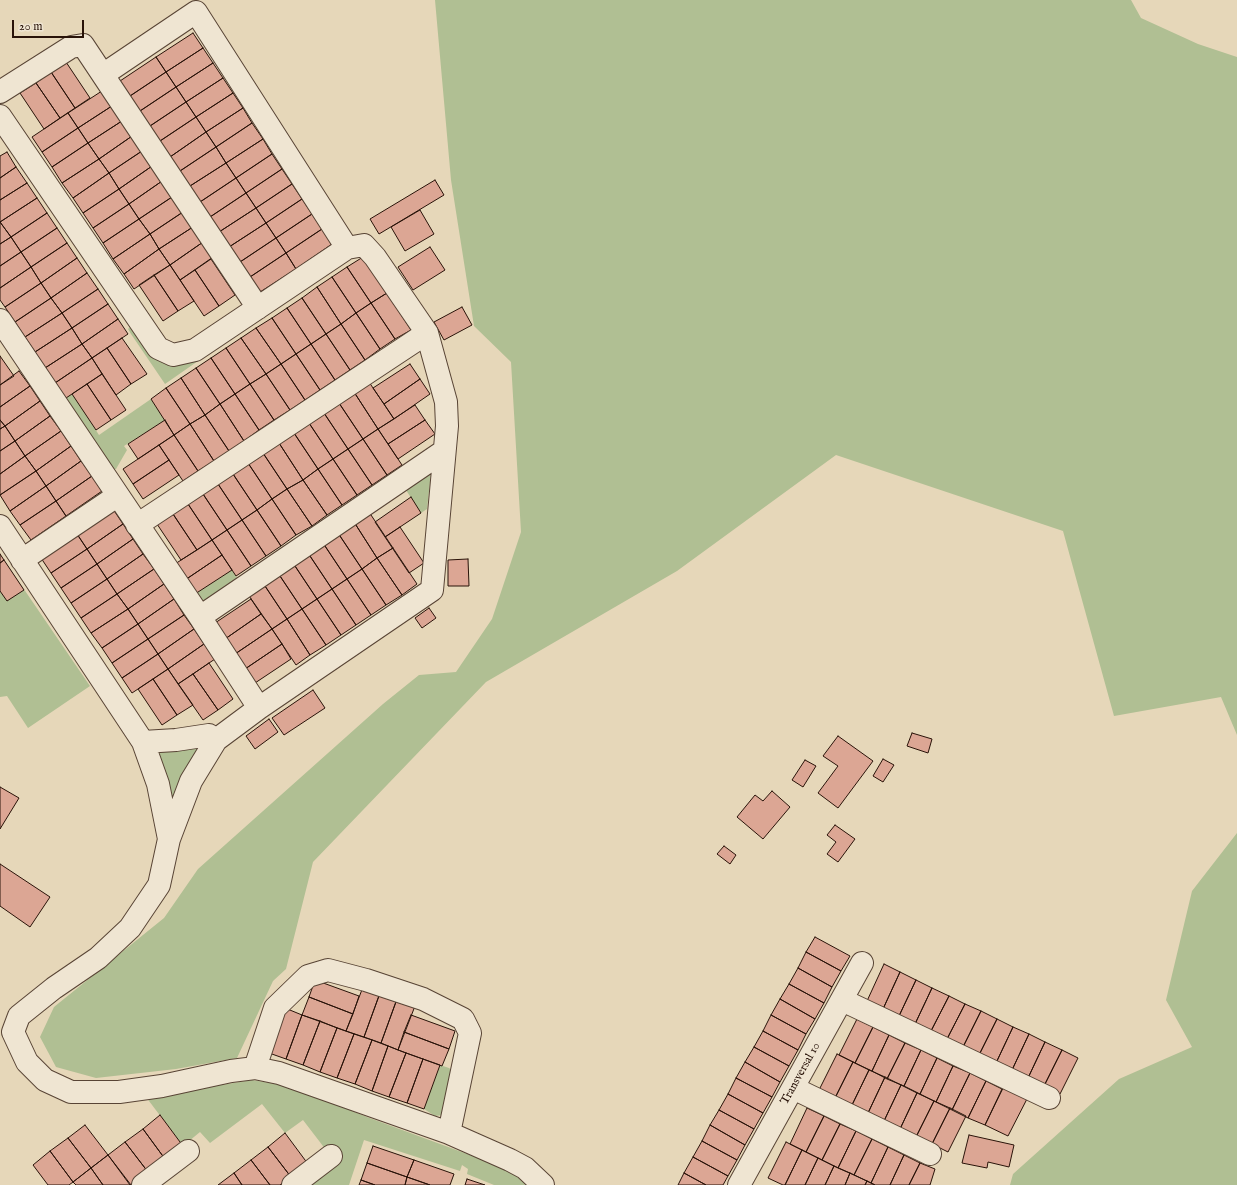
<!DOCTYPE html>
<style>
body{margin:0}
#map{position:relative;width:1237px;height:1185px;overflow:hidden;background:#e6d7b9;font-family:"IM FELL English",serif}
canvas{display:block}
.scale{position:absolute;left:12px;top:20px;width:72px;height:18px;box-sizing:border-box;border:2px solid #291309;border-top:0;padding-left:5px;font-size:12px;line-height:14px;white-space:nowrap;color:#291309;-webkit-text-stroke:3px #efe5d2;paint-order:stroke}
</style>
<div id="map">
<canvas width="1237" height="1185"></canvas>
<div class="scale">20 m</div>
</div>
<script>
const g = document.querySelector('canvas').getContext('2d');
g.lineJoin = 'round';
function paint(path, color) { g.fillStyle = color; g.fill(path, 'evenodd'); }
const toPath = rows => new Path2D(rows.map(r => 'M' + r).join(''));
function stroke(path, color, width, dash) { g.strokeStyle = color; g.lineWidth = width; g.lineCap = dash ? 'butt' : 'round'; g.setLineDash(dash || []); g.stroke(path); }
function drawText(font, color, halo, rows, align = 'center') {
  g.font = font + ' "IM FELL English",serif'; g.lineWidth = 3; g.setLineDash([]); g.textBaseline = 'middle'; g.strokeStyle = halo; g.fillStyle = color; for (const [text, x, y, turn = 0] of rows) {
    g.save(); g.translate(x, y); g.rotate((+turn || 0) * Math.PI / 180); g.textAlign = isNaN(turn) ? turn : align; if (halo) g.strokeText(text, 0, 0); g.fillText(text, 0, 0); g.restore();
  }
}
const green = toPath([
 [435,0,1131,0,1141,18,1198,44,1237,57,1237,735,1221,697,1114,716,1063,531,836,455,677,571,486,682,313,862,286,969,273,981,237,1058,176,1069,96,1078,56,1067,40,1037,54,1007,164,918,198,869,383,704,419,675,456,672,492,619,521,532,511,362,474,326,451,180],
 [131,326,195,355,198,361,165,384,131,334,128,329],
 [72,394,99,435,151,399,165,420,124,446,127,450,116,469,113,469,66,398],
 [430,469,431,473,427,509,421,513,402,484],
 [102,491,105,495,34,542,32,539],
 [4,560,90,686,28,728,7,696,0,697,0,563],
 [232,570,239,581,201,604,195,594],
 [202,745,202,750,171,799,157,749],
 [1237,833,1237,1185,1010,1185,1013,1174,1119,1079,1192,1047,1166,1000,1192,891],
 [440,1065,449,1068,454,1072,444,1115,435,1116,424,1109],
 [252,1080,294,1087,367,1117,516,1172,531,1185,494,1185,467,1174,468,1169,462,1165,460,1171,364,1140,349,1185,305,1185,326,1150,303,1120,285,1133,262,1104,210,1143,200,1132,183,1146,146,1097]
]);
const building = toPath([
 [193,33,203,48,166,72,156,57,193,33],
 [203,48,213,63,176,87,166,72,203,48],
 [156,57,166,72,130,96,120,81,156,57],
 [66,62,90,98,75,108,51,72,66,62],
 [213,63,223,78,186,102,176,87,213,63],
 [51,72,75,108,60,118,36,83,51,72],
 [166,72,176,87,140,111,130,96,166,72],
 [223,78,233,93,196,117,186,102,223,78],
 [36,83,60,118,44,129,20,93,36,83],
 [176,87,186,102,150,126,140,111,176,87],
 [105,89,115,104,78,128,68,113,105,89],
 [233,93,243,108,206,132,196,117,233,93],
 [186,102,196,117,160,141,150,126,186,102],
 [115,104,125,119,88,143,78,128,115,104],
 [243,108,252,123,216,147,206,132,243,108],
 [68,113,78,128,42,152,32,137,68,113],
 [196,117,206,132,170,157,160,141,196,117],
 [125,119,135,134,99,159,88,143,125,119],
 [252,123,263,139,226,163,216,147,252,123],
 [78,128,88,143,52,167,42,152,78,128],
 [206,132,216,147,180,171,170,157,206,132],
 [135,134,145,149,109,173,99,159,135,134],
 [263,139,272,154,236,178,226,163,263,139],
 [88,143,99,159,62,183,52,167,88,143],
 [216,147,226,163,190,186,180,171,216,147],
 [145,149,155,164,119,189,109,173,145,149],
 [7,152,16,167,0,178,0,156,7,152],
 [272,154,282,169,246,193,236,178,272,154],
 [99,159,109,173,73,198,62,183,99,159],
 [226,163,236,178,200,202,190,186,226,163],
 [155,164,165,179,129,204,119,189,155,164],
 [16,167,27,183,0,200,0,178,16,167],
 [282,169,292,184,256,208,246,193,282,169],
 [109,173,119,189,83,213,73,198,109,173],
 [236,178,246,193,210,217,200,202,236,178],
 [165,179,175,195,139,219,129,204,165,179],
 [435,180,444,195,379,234,370,219,435,180],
 [27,183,37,198,0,222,0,200,27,183],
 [292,184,302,199,266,223,256,208,292,184],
 [119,189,129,204,93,228,83,213,119,189],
 [246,193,256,208,219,232,210,217,246,193],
 [175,195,186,210,150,234,139,219,175,195],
 [37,198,47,213,11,237,0,222,37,198],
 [302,199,312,214,276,238,266,223,302,199],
 [129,204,139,219,103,243,93,228,129,204],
 [256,208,266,223,229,247,219,232,256,208],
 [186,210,196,225,159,249,150,234,186,210],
 [420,210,434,234,405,251,391,227,420,210],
 [47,213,57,228,21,252,11,237,47,213],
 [312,214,322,229,286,253,276,238,312,214],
 [139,219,150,234,113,259,103,243,139,219],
 [0,222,11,237,0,244,0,222],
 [266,223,276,238,240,262,229,247,266,223],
 [196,225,206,240,170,265,159,249,196,225],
 [57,228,67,243,31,267,21,252,57,228],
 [322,229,332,244,296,269,286,253,322,229],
 [150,234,159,249,124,274,113,259,150,234],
 [11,237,21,252,0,266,0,244,11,237],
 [276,238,286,253,250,277,240,262,276,238],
 [206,240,216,255,180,280,170,265,206,240],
 [67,243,77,258,41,283,31,267,67,243],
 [430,247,445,270,413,290,398,267,430,247],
 [159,249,170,265,134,289,124,274,159,249],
 [21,252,31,267,0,288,0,266,21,252],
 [286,253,296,269,260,292,250,277,286,253],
 [363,257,387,293,371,303,347,267,363,257],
 [77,258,87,273,51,298,41,283,77,258],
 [211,259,235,295,219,306,195,270,211,259],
 [170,265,194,301,178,311,154,275,170,265],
 [31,267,41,283,5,307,0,300,0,288,31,267],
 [347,267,371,303,356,313,332,277,347,267],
 [195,270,219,306,204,316,180,280,195,270],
 [87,273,98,289,62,313,51,298,87,273],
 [154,275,178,311,163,321,139,285,154,275],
 [332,277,356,313,341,324,317,287,332,277],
 [41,283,51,298,15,322,5,307,41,283],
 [317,287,341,324,326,334,302,298,317,287],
 [98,289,108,304,72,328,62,313,98,289],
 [387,293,411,330,395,339,371,303,387,293],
 [51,298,62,313,25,337,15,322,51,298],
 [302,298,326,334,311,344,287,308,302,298],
 [371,303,395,339,380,349,356,313,371,303],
 [108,304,118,319,82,344,72,328,108,304],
 [462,307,472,325,444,340,434,322,462,307],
 [287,308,311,344,296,354,272,318,287,308],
 [62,313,72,328,35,352,25,337,62,313],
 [356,313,380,349,365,360,341,324,356,313],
 [272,318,296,354,281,364,256,328,272,318],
 [118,319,128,334,92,358,82,344,118,319],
 [341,324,365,360,350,370,326,334,341,324],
 [72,328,82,344,45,368,35,352,72,328],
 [256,328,281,364,266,374,241,338,256,328],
 [326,334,350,370,335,380,311,344,326,334],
 [122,338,147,374,131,384,107,348,122,338],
 [241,338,266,374,250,384,226,348,241,338],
 [82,344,92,358,55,383,45,368,82,344],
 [311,344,335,380,320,390,296,354,311,344],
 [107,348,131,384,116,395,92,358,107,348],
 [226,348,250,384,235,394,211,358,226,348],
 [296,354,320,390,305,400,281,364,296,354],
 [0,356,14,376,0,385,0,356],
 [92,358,102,374,66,398,55,383,92,358],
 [211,358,235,394,220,404,196,368,211,358],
 [281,364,305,400,290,410,266,374,281,364],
 [410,364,420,379,384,404,373,388,410,364],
 [196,368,220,404,205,415,181,378,196,368],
 [19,371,30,386,0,407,0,385,19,371],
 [102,374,126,410,111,420,87,384,102,374],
 [266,374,290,410,274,420,250,384,266,374],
 [181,378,205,415,190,424,166,388,181,378],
 [420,379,430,394,394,419,384,404,420,379],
 [369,382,394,419,378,429,354,392,369,382],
 [87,384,111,420,96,430,72,394,87,384],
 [250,384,274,420,259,430,235,394,250,384],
 [30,386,40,401,5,426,0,420,0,407,30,386],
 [166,388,190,424,174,435,151,399,166,388],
 [354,392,378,429,363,439,339,403,354,392],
 [235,394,259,430,244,441,220,404,235,394],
 [40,401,50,416,15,441,5,426,40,401],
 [339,403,363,439,348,449,324,413,339,403],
 [220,404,244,441,229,451,205,415,220,404],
 [415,405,425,420,388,444,378,429,415,405],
 [324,413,348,449,333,459,309,423,324,413],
 [205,415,229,451,214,461,190,424,205,415],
 [50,416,61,431,25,456,15,441,50,416],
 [0,420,5,426,0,429,0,420],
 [165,420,174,435,138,459,128,444,165,420],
 [425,420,435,434,398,459,388,444,425,420],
 [309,423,333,459,318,469,294,433,309,423],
 [190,424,214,461,198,471,174,435,190,424],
 [5,426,15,441,0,451,0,429,5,426],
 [378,429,402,465,387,475,363,439,378,429],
 [61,431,71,446,36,471,25,456,61,431],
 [294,433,318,469,303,480,279,443,294,433],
 [174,435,198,471,183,481,159,445,174,435],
 [363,439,387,475,372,485,348,449,363,439],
 [15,441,25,456,0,474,0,451,15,441],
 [279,443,303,480,287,489,263,453,279,443],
 [159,445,169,460,133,484,123,469,159,445],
 [71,446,81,461,46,486,36,471,71,446],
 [348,449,372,485,357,495,333,459,348,449],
 [263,453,287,489,272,499,248,463,263,453],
 [25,456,36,471,0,495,0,474,25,456],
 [333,459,357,495,342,505,318,469,333,459],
 [169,460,179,475,143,499,133,484,169,460],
 [81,461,92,476,56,501,46,486,81,461],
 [248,463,272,499,257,510,233,474,248,463],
 [318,469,342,505,327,515,303,480,318,469],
 [36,471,46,486,10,511,0,495,36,471],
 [233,474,257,510,242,520,218,484,233,474],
 [92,476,102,491,66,516,56,501,92,476],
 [303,480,327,515,312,526,287,489,303,480],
 [218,484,242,520,227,530,203,494,218,484],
 [46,486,56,501,20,525,10,511,46,486],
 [287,489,312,526,296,535,272,499,287,489],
 [203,494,227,530,212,540,188,504,203,494],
 [411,497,421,513,385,537,375,522,411,497],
 [272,499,296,535,281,546,257,510,272,499],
 [56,501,66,516,31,540,20,525,56,501],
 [188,504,212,540,197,550,173,514,188,504],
 [113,509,123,524,87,549,77,534,113,509],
 [257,510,281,546,266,556,242,520,257,510],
 [369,512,393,548,377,558,354,522,369,512],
 [173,514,197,550,181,560,157,524,173,514],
 [242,520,266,556,251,566,227,530,242,520],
 [354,522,377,558,362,569,338,533,354,522],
 [123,524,133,539,97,564,87,549,123,524],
 [400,527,424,563,409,573,385,537,400,527],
 [227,530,251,566,236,576,212,540,227,530],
 [338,533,362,569,347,579,323,543,338,533],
 [77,534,87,549,51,573,41,558,77,534],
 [133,539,143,554,107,579,97,564,133,539],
 [212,540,222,555,185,580,175,564,212,540],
 [323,543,347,579,332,589,308,553,323,543],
 [393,548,417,584,402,595,377,558,393,548],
 [87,549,97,564,61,588,51,573,87,549],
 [308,553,332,589,317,599,293,563,308,553],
 [0,554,4,560,0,563,0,554],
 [143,554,154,569,117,594,107,579,143,554],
 [222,555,232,570,195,594,185,580,222,555],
 [377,558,402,595,386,605,362,569,377,558],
 [468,559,469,586,448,586,448,560,468,559],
 [4,560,24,590,7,601,0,591,0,563,4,560],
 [293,563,317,599,302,609,278,573,293,563],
 [97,564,107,579,71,603,61,588,97,564],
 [154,569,164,584,128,609,117,594,154,569],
 [362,569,386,605,371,615,347,579,362,569],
 [278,573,302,609,287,619,263,583,278,573],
 [107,579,117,594,81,618,71,603,107,579],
 [347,579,371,615,356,625,332,589,347,579],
 [263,583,287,619,272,629,247,593,263,583],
 [164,584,174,599,138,624,128,609,164,584],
 [332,589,356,625,341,635,317,599,332,589],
 [117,594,128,609,91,633,81,618,117,594],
 [174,599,184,615,148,639,138,624,174,599],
 [251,599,261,614,225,639,215,623,251,599],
 [317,599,341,635,326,645,302,609,317,599],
 [429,608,436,618,422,628,415,618,429,608],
 [128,609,138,624,102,648,91,633,128,609],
 [302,609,326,645,310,655,287,619,302,609],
 [261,614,272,629,235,654,225,639,261,614],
 [184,615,194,629,158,654,148,639,184,615],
 [287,619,310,655,296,665,272,629,287,619],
 [138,624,148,639,112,663,102,648,138,624],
 [194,629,204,644,168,669,158,654,194,629],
 [272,629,282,644,245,669,235,654,272,629],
 [148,639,158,654,122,678,112,663,148,639],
 [204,644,215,659,178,684,168,669,204,644],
 [282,644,291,659,255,683,245,669,282,644],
 [158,654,168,669,132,693,122,678,158,654],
 [209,663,233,699,218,710,193,674,209,663],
 [168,669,193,705,177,715,153,679,168,669],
 [193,674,218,710,203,720,178,684,193,674],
 [153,679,177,715,162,725,138,689,153,679],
 [313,690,325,708,284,735,272,718,313,690],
 [269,719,278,732,255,749,246,736,269,719],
 [912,733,932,739,928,753,907,746,912,733],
 [838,736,873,761,838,808,818,793,838,766,823,756,838,736],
 [883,759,894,765,883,782,873,776,883,759],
 [805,760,816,766,803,787,792,780,805,760],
 [0,787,19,798,0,829,0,787],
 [772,791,790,807,763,839,737,817,755,795,763,801,772,791],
 [835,825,855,839,838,862,827,854,836,842,827,835,835,825],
 [724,846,736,855,730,864,717,854,724,846],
 [0,864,50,897,30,927,0,906,0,864],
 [815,937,850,956,841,971,806,952,815,937],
 [806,952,841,971,832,987,798,968,806,952],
 [884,964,900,972,883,1009,867,1001,884,964],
 [798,968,832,987,824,1003,789,984,798,968],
 [900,972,916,980,899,1016,883,1009,900,972],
 [315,980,359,996,353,1014,309,997,315,980],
 [916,980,932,988,915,1024,899,1016,916,980],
 [789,984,824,1003,815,1019,780,999,789,984],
 [363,987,380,993,364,1037,346,1031,363,987],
 [932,988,949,996,931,1031,915,1024,932,988],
 [380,993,397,999,381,1043,364,1037,380,993],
 [949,996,965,1004,947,1039,931,1031,949,996],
 [309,997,353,1014,346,1031,302,1015,309,997],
 [397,999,415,1006,398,1050,381,1043,397,999],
 [780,999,815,1019,806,1034,771,1015,780,999],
 [965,1004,981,1011,963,1047,947,1039,965,1004],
 [285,1008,302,1015,286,1059,269,1053,285,1008],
 [981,1011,997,1019,979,1055,963,1047,981,1011],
 [302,1015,320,1021,303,1065,286,1059,302,1015],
 [411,1015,455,1031,449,1049,404,1032,411,1015],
 [771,1015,806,1034,798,1050,763,1031,771,1015],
 [857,1019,873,1027,855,1063,839,1055,857,1019],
 [997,1019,1013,1027,996,1063,979,1055,997,1019],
 [320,1021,337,1028,320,1072,303,1065,320,1021],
 [873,1027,889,1035,872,1071,855,1063,873,1027],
 [1013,1027,1029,1034,1012,1070,996,1063,1013,1027],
 [337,1028,354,1034,337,1078,320,1072,337,1028],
 [763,1031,798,1050,789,1066,754,1047,763,1031],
 [404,1032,449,1049,442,1066,398,1050,404,1032],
 [354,1034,372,1040,355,1084,337,1078,354,1034],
 [1029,1034,1045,1042,1028,1078,1012,1070,1029,1034],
 [889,1035,905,1043,887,1079,872,1071,889,1035],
 [372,1040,388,1046,372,1091,355,1084,372,1040],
 [1045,1042,1062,1050,1044,1086,1028,1078,1045,1042],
 [905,1043,921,1050,904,1086,887,1079,905,1043],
 [388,1046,406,1053,389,1097,372,1091,388,1046],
 [754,1047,789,1066,780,1082,745,1062,754,1047],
 [921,1050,937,1058,920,1094,904,1086,921,1050],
 [1062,1050,1078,1058,1060,1094,1044,1086,1062,1050],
 [406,1053,423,1059,407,1103,389,1097,406,1053],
 [837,1054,853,1062,835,1098,819,1090,837,1054],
 [937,1058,953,1066,936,1102,920,1094,937,1058],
 [423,1059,440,1065,424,1109,407,1103,423,1059],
 [745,1062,780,1082,772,1097,736,1078,745,1062],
 [853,1062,869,1070,852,1105,835,1098,853,1062],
 [953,1066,970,1073,952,1110,936,1102,953,1066],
 [869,1070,885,1077,868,1113,852,1105,869,1070],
 [970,1073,986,1081,968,1118,952,1110,970,1073],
 [885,1077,901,1085,884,1121,868,1113,885,1077],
 [736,1078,772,1097,763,1113,728,1094,736,1078],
 [986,1081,1002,1089,985,1125,968,1118,986,1081],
 [1005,1084,1029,1095,1008,1136,985,1125,1005,1084],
 [901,1085,917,1093,900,1129,884,1121,901,1085],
 [917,1093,934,1101,916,1137,900,1129,917,1093],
 [728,1094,763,1113,754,1129,719,1110,728,1094],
 [934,1101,950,1108,932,1144,916,1137,934,1101],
 [807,1108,824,1116,806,1152,790,1144,807,1108],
 [950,1108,966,1116,948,1152,932,1144,950,1108],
 [719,1110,754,1129,745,1145,710,1125,719,1110],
 [160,1115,183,1146,165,1159,143,1129,160,1115],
 [824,1116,840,1124,822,1160,806,1152,824,1116],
 [840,1124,856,1131,838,1168,822,1160,840,1124],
 [85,1125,108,1155,91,1168,68,1138,85,1125],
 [710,1125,745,1145,737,1160,702,1141,710,1125],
 [143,1129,165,1159,148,1172,125,1142,143,1129],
 [856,1131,872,1139,854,1175,838,1168,856,1131],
 [285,1133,308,1164,291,1177,268,1147,285,1133],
 [969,1135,1014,1145,1009,1167,988,1162,987,1168,962,1163,969,1135],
 [68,1138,91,1168,73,1182,50,1151,68,1138],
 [872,1139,888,1147,871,1183,854,1175,872,1139],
 [702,1141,737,1160,728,1176,693,1157,702,1141],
 [125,1142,148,1172,131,1185,108,1155,125,1142],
 [786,1142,802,1150,785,1185,783,1185,768,1178,786,1142],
 [373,1146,414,1160,407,1177,367,1163,373,1146],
 [268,1147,291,1177,280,1185,270,1185,251,1160,268,1147],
 [888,1147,904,1155,890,1185,875,1185,871,1183,888,1147],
 [802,1150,818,1158,805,1185,785,1185,802,1150],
 [50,1151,73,1182,69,1185,48,1185,33,1165,50,1151],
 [108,1155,130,1185,103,1185,91,1168,108,1155],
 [904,1155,920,1163,909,1185,890,1185,904,1155],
 [693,1157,728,1176,723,1185,706,1185,684,1173,693,1157],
 [818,1158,834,1166,825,1185,805,1185,818,1158],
 [251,1160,270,1185,242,1185,234,1173,251,1160],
 [414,1160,454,1174,450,1185,430,1185,407,1177,414,1160],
 [367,1163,407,1177,405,1185,375,1185,361,1180,367,1163],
 [920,1163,935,1169,930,1185,909,1185,920,1163],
 [834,1166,850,1173,845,1185,825,1185,834,1166],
 [91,1168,103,1185,76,1185,73,1182,91,1168],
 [234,1173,242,1185,218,1185,234,1173],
 [684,1173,706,1185,678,1185,684,1173],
 [850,1173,867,1181,865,1185,845,1185,850,1173],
 [407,1177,430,1185,405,1185,407,1177],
 [467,1179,485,1185,465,1185,467,1179],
 [361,1180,375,1185,359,1185,361,1180],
 [867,1181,875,1185,865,1185,867,1181]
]);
const minor = toPath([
 [104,74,196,12,347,248],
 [0,92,71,47,83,45,258,308],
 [0,116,158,348,173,355,195,350,347,248,364,245,375,257,427,333,446,402,447,426,432,590,259,708,216,740,191,781,169,839,159,885,130,928,98,958,54,988,19,1016,13,1032,27,1062,45,1080,71,1092,119,1092,162,1086,231,1071,255,1068,279,1073,449,1133,510,1160,525,1168,543,1185],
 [0,320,200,617,259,708],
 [137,525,427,333],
 [0,526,143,742,158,784,169,839],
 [22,560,117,496],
 [200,617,444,451],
 [143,742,176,740,209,735,216,740],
 [842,1000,1049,1098],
 [255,1068,275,1008,308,976,328,970,366,980,423,999,463,1019,470,1033,449,1133],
 [793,1088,930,1154],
 [143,1185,188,1151],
 [293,1185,331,1156],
 [739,1185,862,963]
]);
const streetNames = [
 ["Transversal 10",801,1074,-61]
];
paint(green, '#b0bf93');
paint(building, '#dca694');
stroke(building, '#291309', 1);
stroke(minor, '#584435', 24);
stroke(minor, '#efe5d2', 22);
drawText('12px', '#291309', '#efe5d2', streetNames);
</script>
